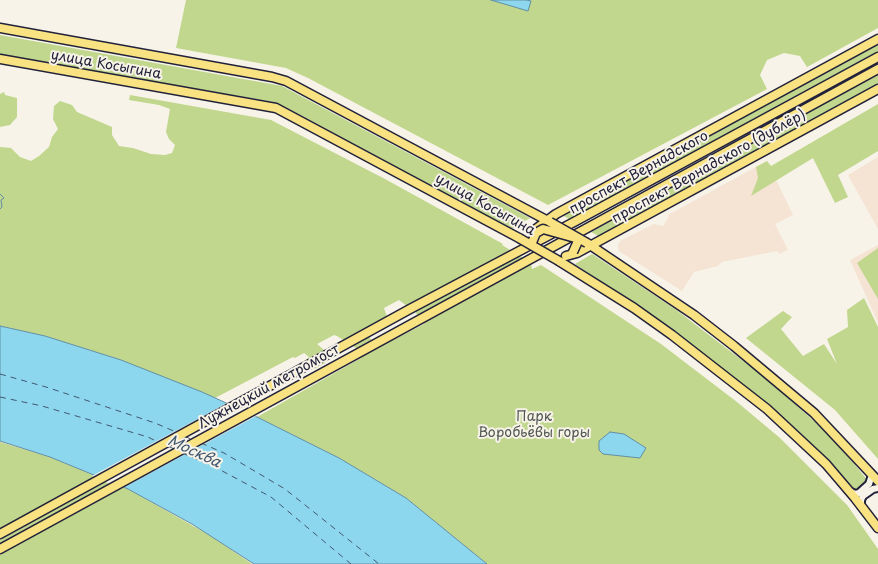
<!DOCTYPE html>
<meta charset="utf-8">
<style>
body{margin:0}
canvas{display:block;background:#f7f3e8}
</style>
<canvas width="878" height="564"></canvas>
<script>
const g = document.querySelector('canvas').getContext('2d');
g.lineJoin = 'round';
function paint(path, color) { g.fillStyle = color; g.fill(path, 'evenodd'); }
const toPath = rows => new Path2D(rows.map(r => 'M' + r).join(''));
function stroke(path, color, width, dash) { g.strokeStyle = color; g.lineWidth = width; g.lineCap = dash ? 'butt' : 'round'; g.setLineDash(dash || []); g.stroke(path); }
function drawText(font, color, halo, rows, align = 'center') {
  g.font = font + ' "Playpen Sans",sans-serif'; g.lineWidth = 4; g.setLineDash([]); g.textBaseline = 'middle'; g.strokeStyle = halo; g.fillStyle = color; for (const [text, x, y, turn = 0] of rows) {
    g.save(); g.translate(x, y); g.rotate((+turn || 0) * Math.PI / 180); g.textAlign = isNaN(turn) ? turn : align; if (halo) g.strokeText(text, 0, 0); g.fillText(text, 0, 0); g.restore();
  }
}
const built = toPath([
 [878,157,878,229,848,175],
 [767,161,793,215,775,224,788,250,779,254,777,251,722,262,718,266,694,272,682,291,619,251,618,246,620,241,654,224,663,226,669,216,668,215],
 [878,245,878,323,850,260]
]);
const green = toPath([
 [186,0,878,0,878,28,807,67,800,56,784,53,767,60,760,75,767,89,548,205,308,78,286,68,176,48],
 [0,35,282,86,530,218,512,229,285,107,273,102,0,55],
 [878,43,878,54,571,220,562,215],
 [878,74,878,85,600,237,591,232],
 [4,92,5,95,17,98,17,117,10,125,0,127,0,94],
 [130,95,271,120,385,179,503,244,502,245,531,263,532,269,541,265,661,344,737,402,780,438,847,505,878,549,878,564,487,564,406,498,339,458,257,417,361,358,359,350,337,336,334,335,317,344,323,349,327,357,325,363,314,369,305,361,309,357,304,353,295,358,293,357,215,398,121,360,45,336,0,326,0,147,11,148,20,157,31,161,39,156,49,147,52,137,58,129,53,119,54,106,60,101,72,105,77,112,112,127,112,135,119,146,133,148,151,154,165,155,172,153,175,145,169,139,166,132,170,109,159,105,129,100],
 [399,300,416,313,424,324,378,348,364,331,387,317,384,308],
 [878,104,878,151,838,175,848,197,835,203,813,158,751,196,758,178,756,167,767,161,771,166],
 [878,248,878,299,857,263],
 [592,254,675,309,764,377,814,421,844,451,868,481,856,493,801,435,752,393,665,325,575,264],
 [864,298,878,327,878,459,835,410,746,338,783,311,792,317,781,329,803,356,824,344,837,364,827,339,848,327,847,310],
 [0,442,50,457,128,489,211,536,252,564,0,564]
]);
const water = toPath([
 [491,0,526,0,531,1,528,11,491,0],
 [0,326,45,336,121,360,202,392,257,417,339,458,406,498,487,564,254,564,192,524,128,489,50,457,0,441,0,326],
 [610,432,624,434,646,448,640,458,603,454,599,450,599,441,610,432]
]);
const pier = toPath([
 [229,402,258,415,121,489,92,476]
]);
const stream = toPath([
 [0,194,4,198,1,200,2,207,0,209]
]);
const ferry = toPath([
 [0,374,46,387,155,423,176,432],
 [0,397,42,406,148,437,160,443],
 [185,436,192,440],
 [201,443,224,453,285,489,379,564],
 [168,446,176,450],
 [182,453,211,465,271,497,351,564]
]);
const minor = toPath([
 [849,491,855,494,859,493,869,484,872,475],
 [861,506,861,500,863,496,873,489,878,488]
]);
const major = toPath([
 [0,28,272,77,286,81,550,222],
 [0,59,276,108,519,238],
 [536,229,556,214,878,39],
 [587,243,694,315,734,346,814,413,878,481],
 [566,256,577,253,878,89],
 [559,261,634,308,672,335,767,409,826,464,855,498,878,528],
 [0,534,410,309,574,222,878,57],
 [0,549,878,69]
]);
const majorBridge = toPath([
 [550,222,587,243],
 [519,238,559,261],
 [531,245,536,233,543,229,579,239],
 [573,252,579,239]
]);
const streetNames = [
 ["улица Косыгина",106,65,10],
 ["проспект Вернадского (дублёр)",709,167,-29],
 ["проспект Вернадского",639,173,-29],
 ["улица Косыгина",485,205,29],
 ["Лужнецкий метромост",269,387,-29]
];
const parkNames = [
 ["Парк",534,417],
 ["Воробьёвы горы",534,433]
];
const waterNames = [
 ["Москва",194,452,25]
];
paint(built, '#f5e3d3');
paint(green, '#c1d78d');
paint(water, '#8cd7ed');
stroke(water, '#628fa6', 1);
paint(pier, '#f7f3e8');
stroke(stream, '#628fa6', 1);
stroke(ferry, '#425870', 1, [6, 5]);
stroke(minor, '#22223b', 10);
stroke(major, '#22223b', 11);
stroke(minor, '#f7f3e8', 6);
stroke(major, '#f8e281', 8);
stroke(majorBridge, '#22223b', 11, []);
stroke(majorBridge, '#f8e281', 8);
drawText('14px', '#22223b', '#f7f3e8', streetNames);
drawText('14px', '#525854', '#f7f3e8', parkNames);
drawText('italic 15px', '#425870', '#f7f3e8', waterNames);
</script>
